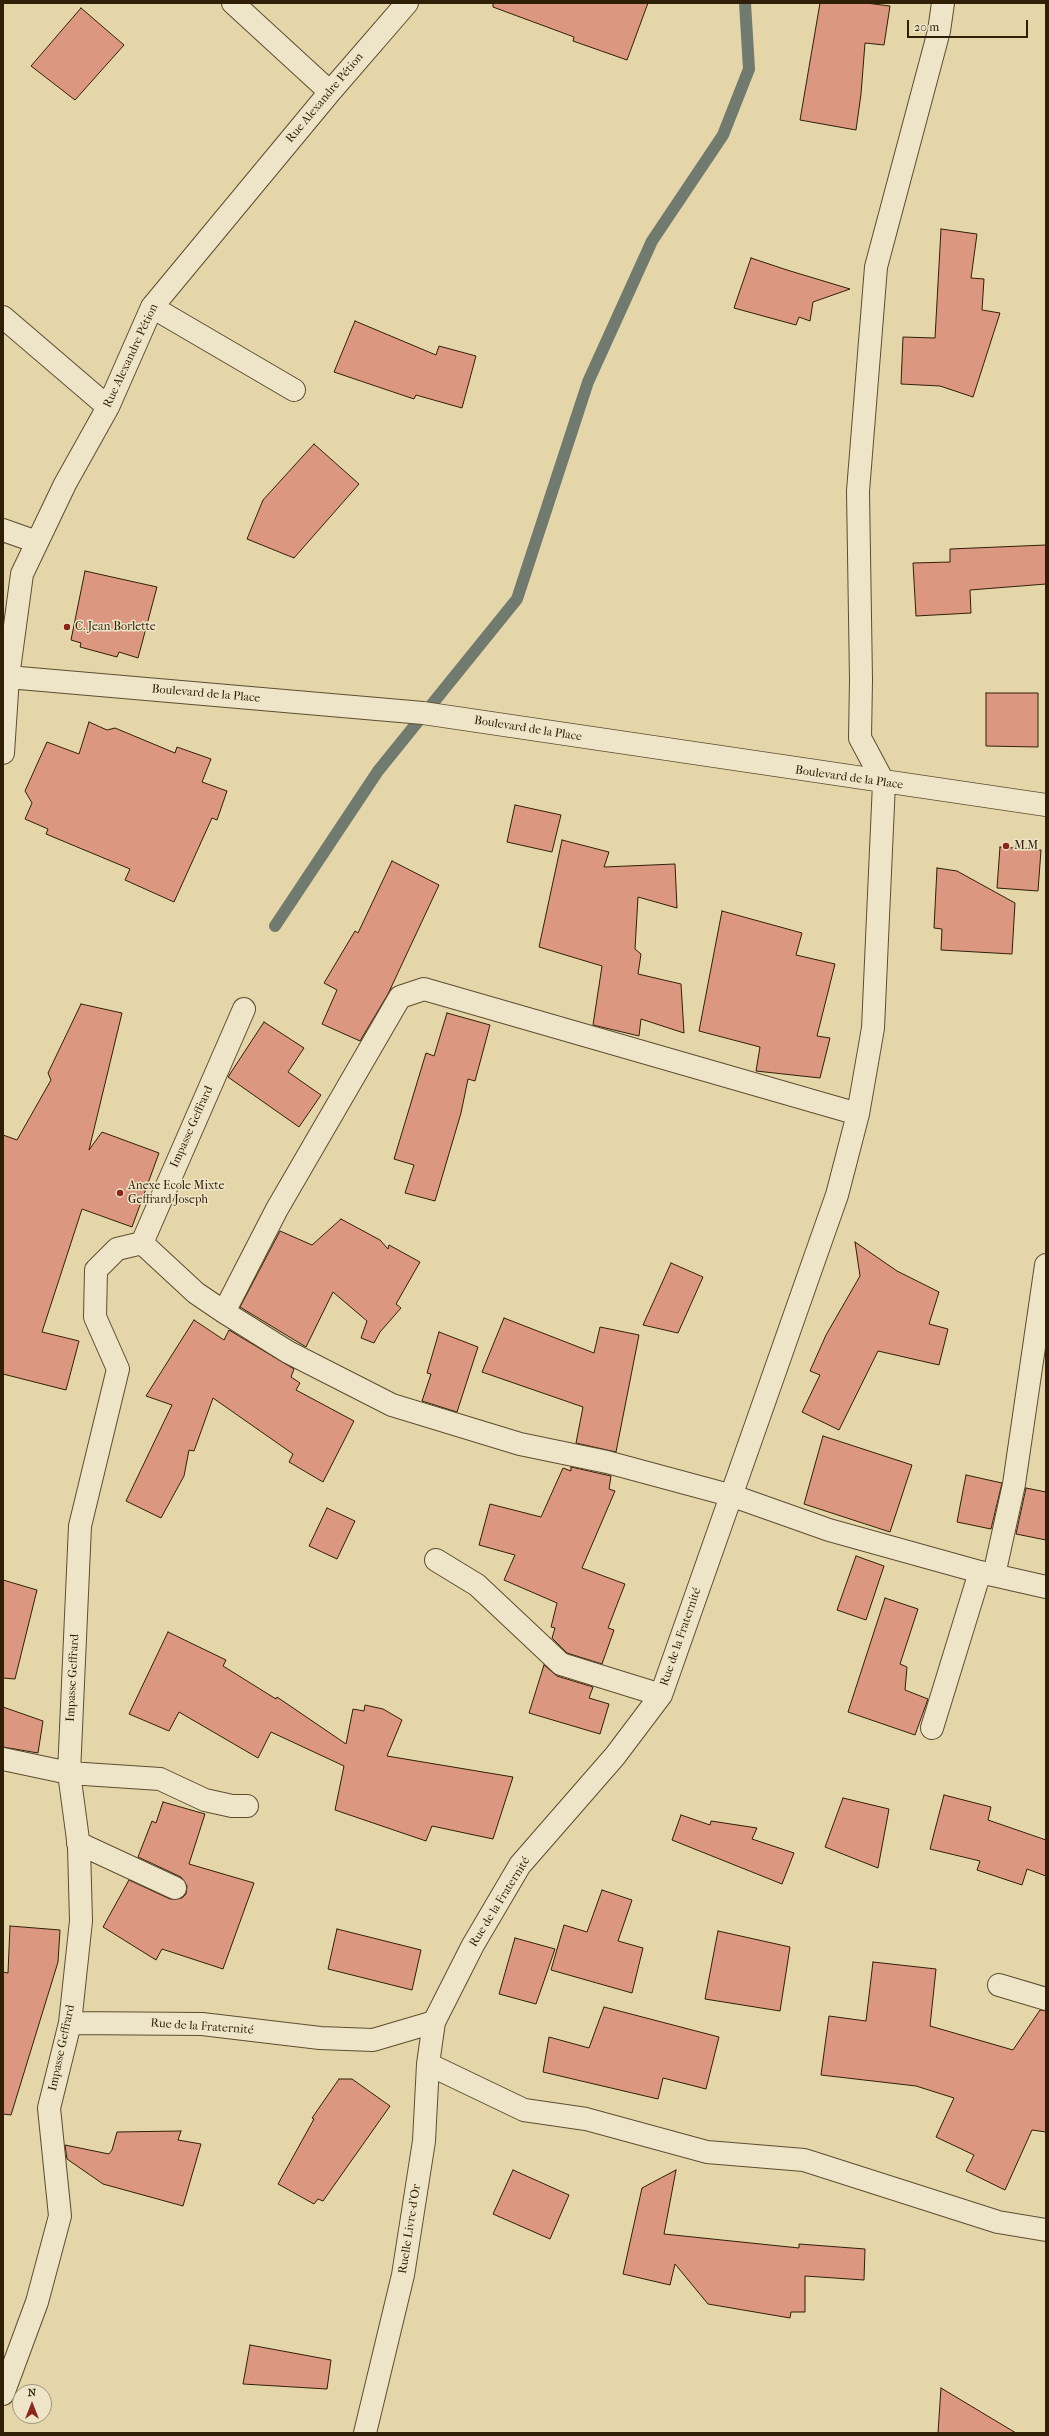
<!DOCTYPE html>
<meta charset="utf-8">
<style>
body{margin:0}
#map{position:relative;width:1049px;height:2436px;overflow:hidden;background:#e5d6a9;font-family:"IM FELL French Canon",serif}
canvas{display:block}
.frame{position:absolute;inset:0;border:4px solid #301f07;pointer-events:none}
.north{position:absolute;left:12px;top:2384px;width:40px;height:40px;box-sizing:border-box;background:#eee4c7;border:1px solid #a2957a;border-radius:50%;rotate:0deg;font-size:11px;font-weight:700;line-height:16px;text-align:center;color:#301f07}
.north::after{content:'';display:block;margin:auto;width:14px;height:18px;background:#8f2418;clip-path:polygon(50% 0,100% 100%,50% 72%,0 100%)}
.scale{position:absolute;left:907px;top:20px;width:121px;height:18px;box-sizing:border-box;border:2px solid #301f07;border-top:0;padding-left:5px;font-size:12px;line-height:14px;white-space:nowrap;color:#301f07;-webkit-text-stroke:3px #eee4c7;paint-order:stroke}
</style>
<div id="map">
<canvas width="1049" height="2436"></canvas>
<div class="frame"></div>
<div class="north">N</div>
<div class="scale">20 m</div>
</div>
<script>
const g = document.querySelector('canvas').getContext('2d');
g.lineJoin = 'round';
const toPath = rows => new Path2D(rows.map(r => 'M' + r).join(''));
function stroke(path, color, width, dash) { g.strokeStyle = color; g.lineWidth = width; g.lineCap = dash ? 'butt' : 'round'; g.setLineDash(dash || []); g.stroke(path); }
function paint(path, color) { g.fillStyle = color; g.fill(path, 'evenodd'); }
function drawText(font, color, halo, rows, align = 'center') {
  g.font = font + ' "IM FELL French Canon",serif'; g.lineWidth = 3; g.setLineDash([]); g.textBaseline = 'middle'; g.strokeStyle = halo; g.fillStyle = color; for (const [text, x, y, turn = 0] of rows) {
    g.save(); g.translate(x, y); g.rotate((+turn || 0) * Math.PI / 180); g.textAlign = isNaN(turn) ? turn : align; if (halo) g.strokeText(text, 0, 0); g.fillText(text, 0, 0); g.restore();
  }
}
const stream = toPath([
 [275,926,378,771,517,599,588,382,652,241,723,135,749,69,745,3]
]);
const building = toPath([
 [493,3,648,3,627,60,573,41,574,37,493,7,493,3],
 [820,3,866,3,890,6,884,45,865,43,861,94,856,130,800,120,820,3],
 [81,8,124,45,75,100,31,66,81,8],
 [941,229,977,234,971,278,984,279,982,310,1000,313,973,397,940,386,901,384,903,337,935,338,941,229],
 [751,258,787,270,850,289,813,302,810,321,799,317,796,325,734,308,751,258],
 [355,321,436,355,439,346,476,356,462,408,416,395,414,399,334,372,355,321],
 [314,444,359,484,294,558,247,539,263,500,314,444],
 [1046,545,1046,584,970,590,971,613,916,616,913,563,950,562,950,549,1046,545],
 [85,571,157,587,138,658,119,652,117,657,80,647,81,643,71,640,85,571],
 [986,693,1038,693,1038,747,986,746,986,693],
 [89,722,107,730,115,728,175,753,177,747,211,759,202,782,227,791,217,820,212,818,174,902,125,880,130,869,46,834,48,829,25,819,32,803,25,791,47,742,79,754,89,722],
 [515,805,561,815,552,852,507,842,515,805],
 [562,840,609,852,604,867,675,864,677,908,638,897,635,949,641,954,638,974,681,984,684,1033,641,1019,639,1036,593,1025,602,966,539,947,562,840],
 [1000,847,1041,850,1038,891,997,888,1000,847],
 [392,861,439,885,388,994,360,1041,322,1024,337,990,324,983,355,931,358,933,392,861],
 [937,868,957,871,1015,903,1012,954,941,950,942,929,934,928,937,868],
 [722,911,802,933,796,955,835,964,817,1036,830,1038,820,1078,756,1071,760,1047,699,1031,722,911],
 [81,1004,122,1013,89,1150,102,1132,159,1153,132,1227,82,1209,42,1332,79,1341,66,1390,3,1374,3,1135,17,1140,51,1080,48,1073,81,1004],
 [447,1013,490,1025,475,1081,468,1079,461,1113,435,1201,405,1193,414,1165,394,1159,426,1053,434,1056,447,1013],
 [264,1022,304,1048,288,1072,321,1095,299,1127,228,1077,264,1022],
 [341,1219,380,1240,388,1249,389,1245,420,1262,396,1304,401,1308,380,1332,374,1343,361,1338,367,1321,333,1292,306,1347,240,1307,280,1231,312,1245,341,1219],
 [855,1242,897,1271,939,1292,929,1324,948,1329,939,1365,878,1351,839,1430,802,1412,820,1375,810,1371,826,1335,860,1276,855,1242],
 [671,1263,703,1277,678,1333,643,1325,671,1263],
 [504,1318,594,1353,600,1327,639,1335,616,1452,576,1443,583,1407,482,1372,504,1318],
 [194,1320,224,1340,229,1330,294,1369,291,1377,300,1383,296,1390,354,1421,323,1482,289,1462,293,1454,213,1398,194,1451,189,1450,184,1476,161,1518,126,1501,172,1405,146,1396,194,1320],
 [439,1332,478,1347,457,1412,422,1401,431,1374,427,1373,439,1332],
 [823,1436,912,1465,890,1532,804,1504,823,1436],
 [571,1467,611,1476,609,1489,615,1491,582,1568,625,1584,608,1628,614,1630,602,1664,567,1653,552,1638,555,1628,551,1627,557,1603,504,1580,515,1555,479,1545,490,1504,541,1517,563,1468,571,1471,571,1467],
 [966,1475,1002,1483,991,1529,957,1522,966,1475],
 [1026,1488,1046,1492,1046,1540,1016,1534,1026,1488],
 [327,1508,355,1521,337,1559,309,1546,327,1508],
 [856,1556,884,1566,866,1620,837,1610,856,1556],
 [3,1580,37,1590,15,1679,3,1678,3,1580],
 [885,1598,918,1609,900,1664,907,1667,905,1690,928,1699,915,1735,848,1712,885,1598],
 [168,1632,226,1660,223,1666,276,1699,277,1697,346,1744,353,1709,364,1711,365,1705,383,1709,402,1720,387,1756,513,1777,493,1839,432,1826,426,1841,335,1810,344,1766,271,1732,258,1758,179,1712,169,1731,129,1714,168,1632],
 [544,1665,557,1676,593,1687,589,1698,609,1704,600,1734,529,1713,544,1665],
 [3,1707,43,1721,38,1753,3,1747,3,1707],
 [944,1795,991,1807,988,1820,1046,1840,1046,1876,1027,1869,1022,1885,977,1870,980,1861,930,1849,944,1795],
 [843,1798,889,1809,878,1868,825,1847,843,1798],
 [163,1802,205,1814,189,1864,254,1883,223,1969,162,1949,156,1960,103,1927,129,1880,170,1899,182,1898,186,1894,187,1886,181,1877,138,1857,152,1821,156,1823,163,1802],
 [681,1815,710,1825,711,1821,757,1828,752,1839,794,1853,782,1884,672,1840,681,1815],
 [602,1890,632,1900,618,1941,643,1948,632,1993,551,1970,564,1925,587,1932,602,1890],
 [10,1926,60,1930,58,1962,11,2115,3,2114,3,1972,8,1973,10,1926],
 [337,1929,421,1950,412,1990,328,1969,337,1929],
 [718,1931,790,1947,780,2011,705,1999,718,1931],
 [515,1938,555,1949,536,2004,499,1994,515,1938],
 [873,1962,936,1969,930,2026,1013,2050,1040,2010,1046,2011,1046,2132,1032,2130,1005,2190,966,2171,974,2155,936,2137,954,2098,916,2086,821,2075,829,2016,866,2021,873,1962],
 [604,2007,719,2037,706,2089,663,2078,658,2099,543,2072,549,2037,589,2048,604,2007],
 [339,2079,352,2079,390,2106,323,2201,318,2199,314,2204,278,2184,314,2119,312,2118,339,2079],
 [181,2131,178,2140,201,2144,183,2206,103,2184,67,2159,65,2145,109,2154,112,2150,117,2132,181,2131],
 [513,2170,569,2195,550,2239,493,2214,513,2170],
 [676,2170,664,2234,799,2248,799,2244,865,2249,864,2280,805,2276,805,2312,791,2312,790,2318,708,2304,675,2264,670,2285,623,2274,642,2188,676,2170],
 [250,2345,331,2360,327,2389,243,2384,250,2345],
 [941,2388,1016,2433,938,2433,941,2388]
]);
const minor = toPath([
 [233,3,330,92],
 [152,307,294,390],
 [3,317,108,407],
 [3,530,37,542],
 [8,677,423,713,1046,805],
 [3,753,8,677,22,574,65,484,108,407,152,307,330,92,407,3],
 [142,1243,196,1293,224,1312,288,1352,392,1405,520,1444,607,1462,733,1496,829,1530,980,1572,1046,1587],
 [224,1312,277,1209,400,997,424,989,858,1114],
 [436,1560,477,1585,561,1664,661,1695],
 [994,1575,1014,1484,1046,1265],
 [932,1728,980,1572],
 [3,1759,69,1773,160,1779,205,1800,232,1806,247,1806],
 [78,1843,175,1888],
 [999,1985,1046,1999],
 [70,2023,202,2024,320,2038,373,2040,434,2022,473,1945,520,1865,615,1756,661,1695,837,1195,858,1114,873,1028,884,783,860,738,861,680,858,491,876,267,939,31,943,3],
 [428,2064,524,2110,586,2119,707,2152,804,2160,998,2222,1046,2230],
 [3,2394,37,2302,60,2216,49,2108,70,2023,81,1921,79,1847,69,1773,80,1526,118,1369,95,1317,96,1270,117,1249,142,1243,244,1009],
 [365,2433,403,2275,424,2141,428,2064,434,2022]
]);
const markers = [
 [67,627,4,"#8f2418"],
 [1006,846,4,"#8f2418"],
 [120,1193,4,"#8f2418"]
];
const streetNames = [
 ["Rue Alexandre Pétion",325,98,-50],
 ["Rue Alexandre Pétion",131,356,-65],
 ["Boulevard de la Place",206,694,5],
 ["Boulevard de la Place",528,729,9],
 ["Boulevard de la Place",849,778,8],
 ["Impasse Geffrard",192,1127,-66],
 ["Rue de la Fraternité",681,1637,-71],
 ["Impasse Geffrard",73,1678,-87],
 ["Rue de la Fraternité",500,1902,-58],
 ["Rue de la Fraternité",202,2027,4],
 ["Impasse Geffrard",62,2048,-78],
 ["Ruelle Livre-d'Or",410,2229,-81]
];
const poiNames = [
 ["C. Jean Borlette",75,627],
 ["M.M",1014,846],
 ["Anexe Ecole Mixte",128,1186],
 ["Geffrard Joseph",128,1200]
];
stroke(stream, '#707a6f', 12);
paint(building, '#dc9780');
stroke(building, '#301f07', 1);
stroke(minor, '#5d4d30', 24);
stroke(minor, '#eee4c7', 22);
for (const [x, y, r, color] of markers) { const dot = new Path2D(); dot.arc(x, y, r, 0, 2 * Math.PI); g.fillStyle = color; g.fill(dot); stroke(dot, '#eee4c7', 1.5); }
drawText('12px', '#301f07', '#eee4c7', streetNames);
drawText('12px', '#301f07', '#eee4c7', poiNames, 'left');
</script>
